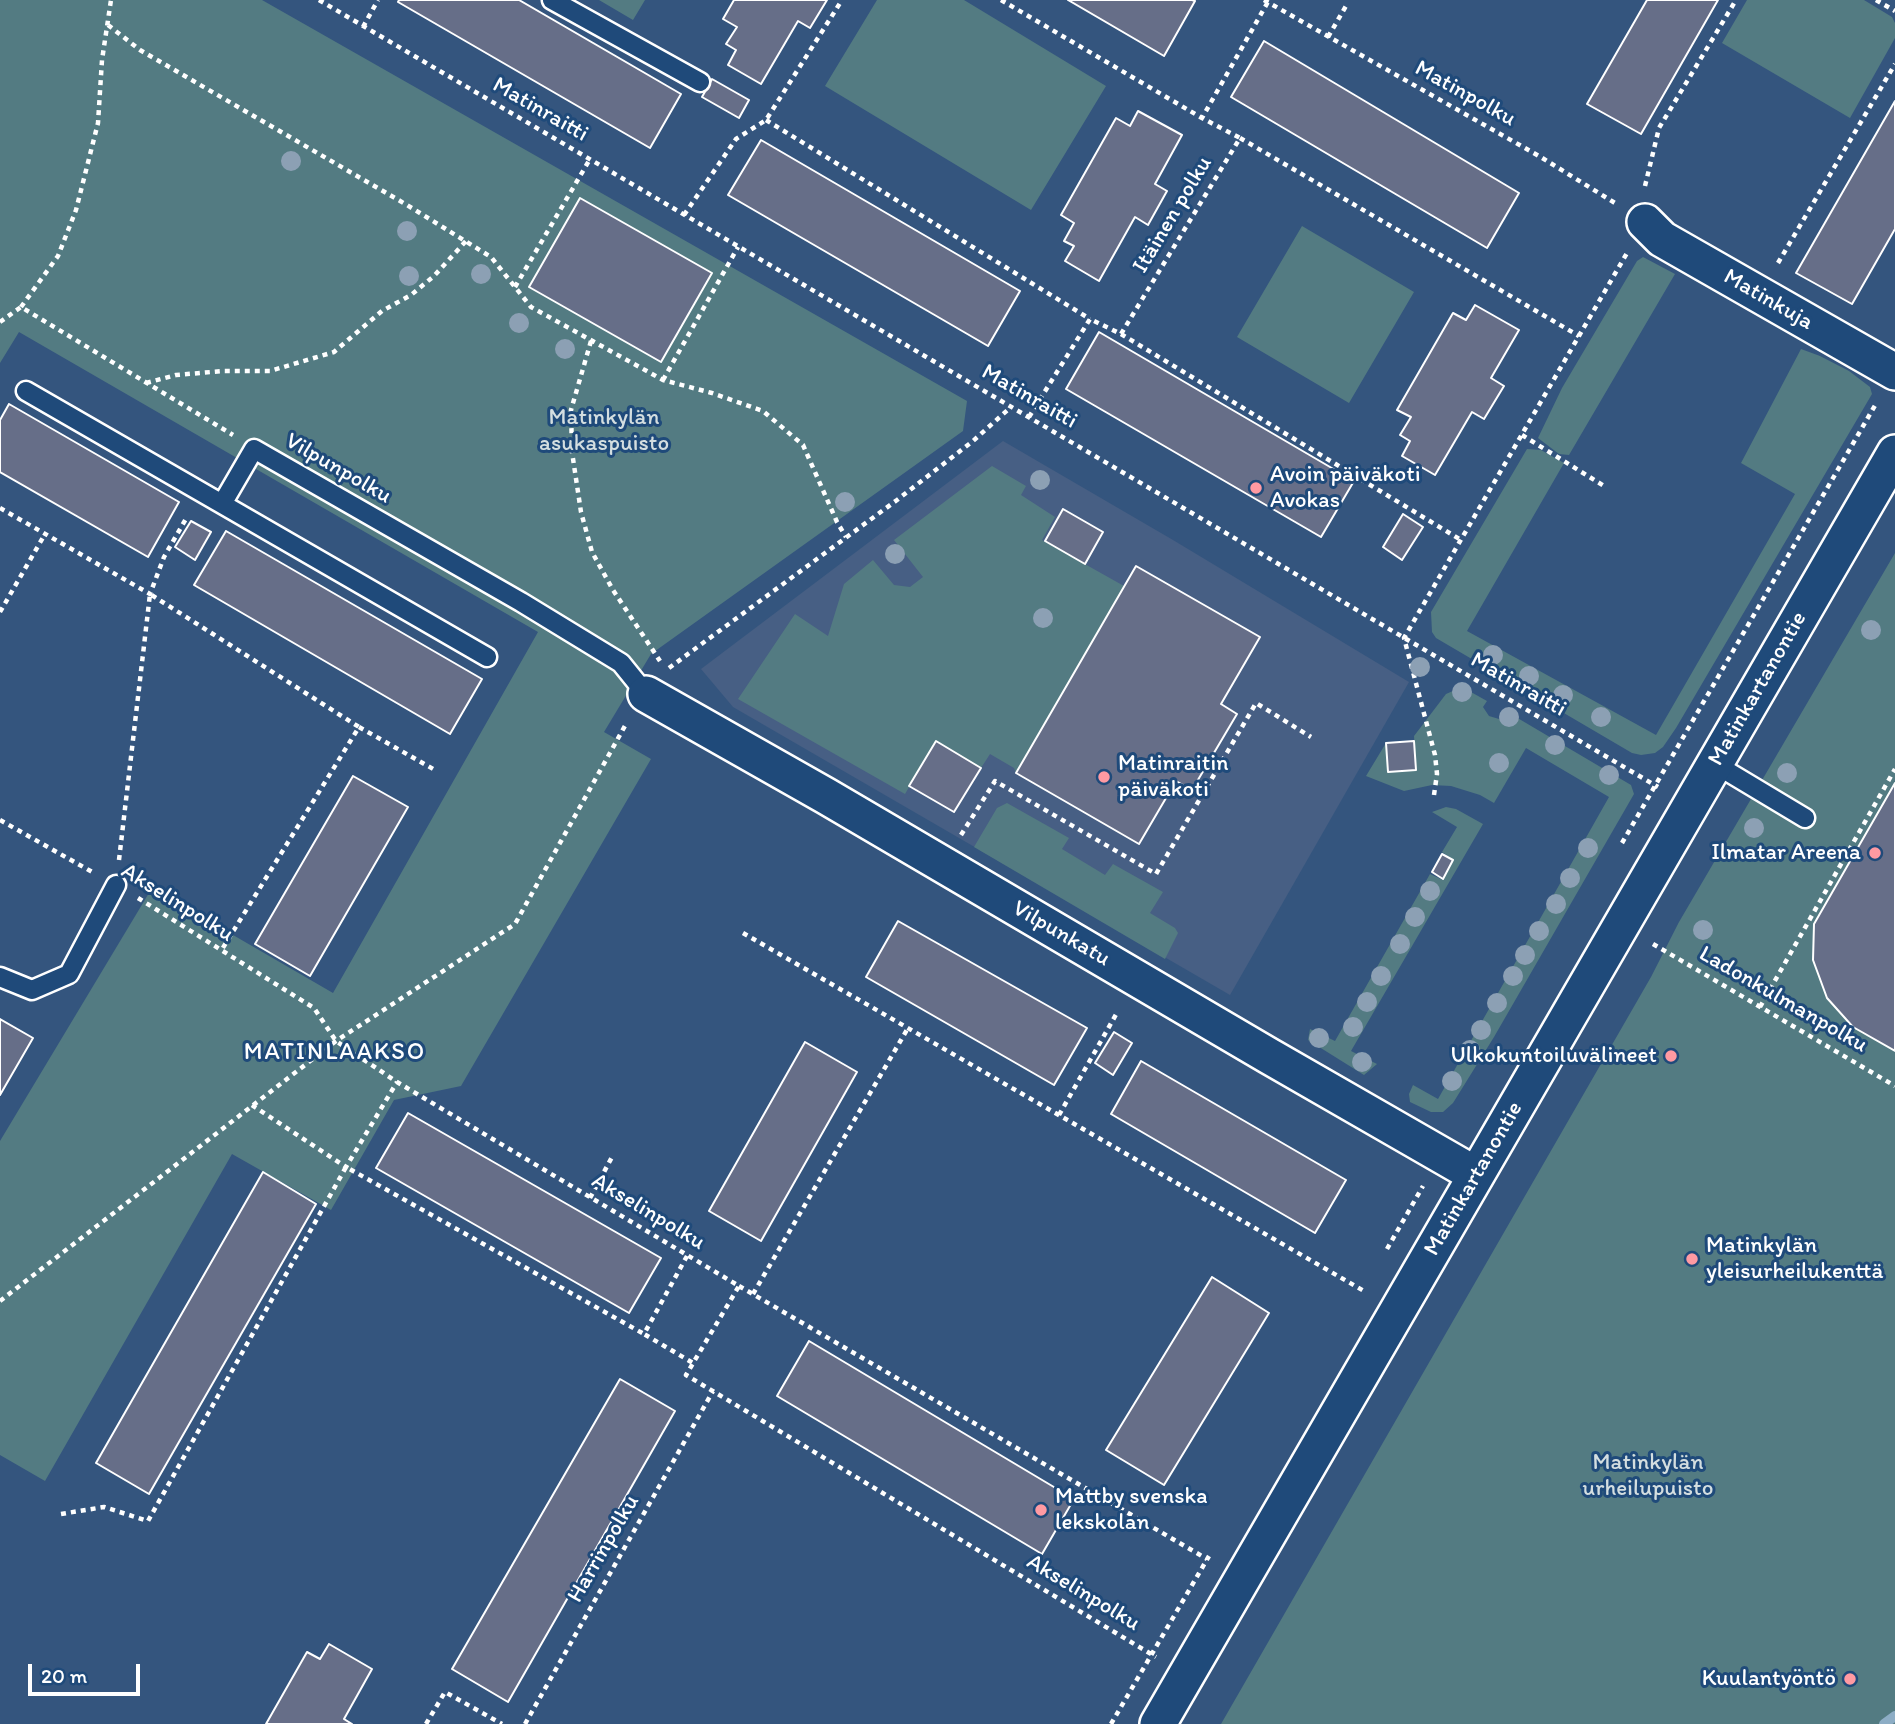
<!DOCTYPE html>
<meta charset="utf-8">
<style>
body{margin:0}
#map{position:relative;width:1895px;height:1724px;overflow:hidden;background:#34557e;font-family:Itim,sans-serif}
canvas{display:block}
.scale{position:absolute;left:28px;top:1664px;width:112px;height:32px;box-sizing:border-box;border:4px solid #fff;border-top:0;padding-left:9px;font-size:21px;line-height:24px;white-space:nowrap;color:#fff;-webkit-text-stroke:5px #1f4a7a;paint-order:stroke}
</style>
<div id="map">
<canvas width="1895" height="1724"></canvas>
<div class="scale">20 m</div>
</div>
<script>
const g = document.querySelector('canvas').getContext('2d');
g.lineJoin = 'round';
function paint(path, color) { g.fillStyle = color; g.fill(path, 'evenodd'); }
const toPath = rows => new Path2D(rows.map(r => 'M' + r).join(''));
function stroke(path, color, width, dash) { g.strokeStyle = color; g.lineWidth = width; g.lineCap = dash ? 'butt' : 'round'; g.setLineDash(dash || []); g.stroke(path); }
function drawText(font, color, halo, rows, align = 'center') {
  g.font = font + ' Itim,sans-serif'; g.lineWidth = 6; g.setLineDash([]); g.textBaseline = 'middle'; g.strokeStyle = halo; g.fillStyle = color; for (const [text, x, y, turn = 0] of rows) {
    g.save(); g.translate(x, y); g.rotate((+turn || 0) * Math.PI / 180); g.textAlign = isNaN(turn) ? turn : align; if (halo) g.strokeText(text, 0, 0); g.fillText(text, 0, 0); g.restore();
  }
}
const built = toPath([
 [1003,441,1173,540,1409,682,1230,995,733,707,701,669]
]);
const green = toPath([
 [0,0,262,0,967,401,963,431,651,654,604,732,651,759,461,1086,394,1100,331,1210,232,1154,45,1481,0,1455,0,1141,152,888,333,993,538,632,19,332,0,363],
 [599,0,645,0,633,20],
 [877,0,964,0,1106,86,1031,210,825,86],
 [1747,0,1864,0,1892,17,1895,23,1895,38,1850,118,1722,43],
 [1302,226,1414,292,1349,403,1237,337],
 [1643,257,1675,274,1569,455,1559,454,1538,438,1562,388,1637,261],
 [1801,349,1820,356,1849,371,1870,387,1872,394,1676,728,1663,747,1655,753,1641,755,1632,753,1436,638,1432,632,1431,612,1527,449,1541,450,1564,463,1467,631,1656,735,1795,494,1741,463],
 [992,466,1026,486,1021,495,1055,517,1042,540,1124,586,1016,773,1014,768,990,754,981,768,936,741,905,794,738,699,795,614,828,636,844,584,873,560,894,585,910,587,923,577,894,540],
 [1895,553,1895,1724,1221,1724,1651,977,1679,922],
 [1462,687,1487,701,1483,707,1489,716,1499,719,1504,710,1631,785,1634,794,1494,1037,1453,1103,1443,1112,1431,1112,1410,1102,1409,1094,1413,1085,1438,1099,1609,797,1526,748,1494,803,1480,795,1451,786,1432,785,1404,791,1366,776,1386,743,1388,772,1416,770,1414,736,1446,694],
 [1007,803,1069,838,1062,849,1105,875,1113,864,1163,892,1150,913,1175,928,1178,933,1165,959,974,847,997,808],
 [1446,807,1456,809,1483,824,1351,1051,1377,1064,1364,1075,1308,1040,1310,1029,1335,1041,1430,874,1443,880,1454,860,1442,852,1457,827,1432,812]
]);
const stream = toPath([
 [1884,1724,1895,1716]
]);
const building = toPath([
 [399,0,519,0,681,94,650,148,398,2,399,0],
 [734,0,827,0,810,28,798,21,761,84,728,65,736,50,726,44,737,27,723,19,734,0],
 [1068,0,1192,0,1195,1,1164,56,1068,0],
 [1647,0,1718,0,1641,134,1587,104,1647,0],
 [1264,41,1519,193,1487,248,1231,97,1264,41],
 [712,79,749,100,739,118,702,97,712,79],
 [1895,101,1895,229,1852,304,1796,273,1895,101],
 [1138,111,1182,135,1155,184,1167,191,1148,225,1135,217,1099,281,1065,261,1074,246,1064,241,1074,223,1061,215,1116,118,1130,126,1138,111],
 [761,140,1020,291,988,346,728,195,761,140],
 [580,198,712,273,661,362,529,287,580,198],
 [1475,305,1519,330,1491,378,1504,386,1484,419,1472,412,1435,475,1402,456,1410,441,1400,435,1411,417,1397,410,1453,313,1466,320,1475,305],
 [1099,332,1354,481,1321,537,1066,389,1099,332],
 [9,404,179,502,148,557,0,472,0,420,9,404],
 [1063,509,1103,532,1085,564,1045,541,1063,509],
 [1403,514,1423,527,1402,560,1383,547,1403,514],
 [191,521,211,532,195,560,175,547,191,521],
 [226,531,482,679,450,734,194,585,226,531],
 [1136,566,1260,637,1221,704,1237,714,1192,790,1176,781,1139,844,1016,773,1136,566],
 [936,741,981,768,954,812,909,786,936,741],
 [1414,741,1416,770,1388,772,1386,743,1414,741],
 [353,776,408,807,310,976,255,944,353,776],
 [1895,783,1895,1051,1853,1027,1827,998,1813,960,1814,924,1895,783],
 [1442,854,1453,860,1443,879,1432,872,1442,854],
 [898,921,1087,1028,1054,1085,866,977,898,921],
 [0,1019,33,1038,0,1095,0,1019],
 [1114,1032,1132,1043,1113,1075,1095,1063,1114,1032],
 [805,1042,857,1072,761,1241,709,1211,805,1042],
 [1141,1061,1346,1180,1315,1233,1111,1114,1141,1061],
 [408,1113,661,1258,629,1313,376,1168,408,1113],
 [263,1172,316,1204,149,1494,96,1463,263,1172],
 [1212,1277,1269,1313,1164,1485,1106,1450,1212,1277],
 [809,1341,1074,1499,1042,1554,777,1396,809,1341],
 [620,1379,675,1411,508,1702,452,1669,620,1379],
 [329,1644,372,1669,344,1719,352,1724,266,1724,307,1652,320,1659,329,1644]
]);
const path = toPath([
 [319,0,1658,787],
 [1001,0,1202,118],
 [1264,0,1539,156,1615,203],
 [1876,0,1895,11],
 [108,25,140,50,407,205,491,257,531,307,663,380,712,393,763,411,803,445,837,522,846,537],
 [363,27,378,0],
 [1328,37,1346,6],
 [766,120,1090,319],
 [1240,138,1579,336],
 [1645,186,1659,128,1736,0],
 [684,215,736,139,766,120,842,0],
 [1778,263,1895,64],
 [515,287,590,159],
 [21,307,58,256,76,210,98,123,102,60,111,0],
 [0,322,21,307,233,435],
 [1121,334,1461,540],
 [591,341,571,410,572,452,581,512,592,552,613,590,660,661],
 [663,380,738,247],
 [146,383,176,375,223,371,270,371,334,352,382,311,411,295,434,276,466,241],
 [1029,417,1090,319,1121,334,1240,138,1202,118,1269,0],
 [1522,435,1604,486],
 [0,508,150,594,164,557,187,517],
 [0,612,45,534],
 [669,668,897,500,973,441,1011,407],
 [359,727,435,770],
 [1434,795,1437,774,1435,755,1404,638,1627,253],
 [0,820,94,873],
 [961,835,995,781,1156,874,1256,703,1311,737],
 [1622,843,1877,402],
 [119,860,150,594,359,727,221,951],
 [138,898,314,1008,336,1041,397,1082,739,1286,686,1375,1156,1657],
 [743,933,1364,1291],
 [1653,944,1895,1086],
 [1760,1007,1895,769],
 [252,1105,346,1167,397,1082],
 [1059,1115,1118,1011],
 [590,1198,612,1157],
 [1387,1249,1423,1186],
 [687,1256,644,1334,693,1363],
 [739,1286,1207,1559],
 [753,1294,908,1028],
 [0,1301,336,1041,515,924,626,724],
 [61,1514,104,1507,148,1521,346,1167,644,1334],
 [426,1724,445,1692,502,1724],
 [525,1724,713,1391],
 [1111,1724,1209,1556]
]);
const service = toPath([
 [552,0,700,82],
 [26,391,222,504,254,449,521,602,621,663,646,694],
 [222,504,487,657],
 [1715,764,1805,818],
 [0,977,32,990,69,974,116,885]
]);
const minor = toPath([
 [1645,222,1662,239,1895,372],
 [646,694,826,796,1269,1056,1476,1175],
 [1158,1724,1895,453]
]);
const trees = [
 [291,161],
 [407,231],
 [481,274],
 [409,276],
 [519,323],
 [565,349],
 [1040,480],
 [845,502],
 [895,554],
 [1043,618],
 [1871,630],
 [1493,655],
 [1420,667],
 [1529,676],
 [1462,692],
 [1563,695],
 [1509,717],
 [1601,717],
 [1555,745],
 [1499,763],
 [1787,773],
 [1609,775],
 [1754,828],
 [1588,848],
 [1570,878],
 [1430,891],
 [1556,904],
 [1415,917],
 [1703,930],
 [1539,931],
 [1400,944],
 [1525,955],
 [1381,976],
 [1513,976],
 [1367,1002],
 [1497,1003],
 [1353,1027],
 [1481,1030],
 [1319,1038],
 [1470,1050],
 [1362,1062],
 [1452,1081]
];
const markers = [
 [1256,488,7,"#ff9aa2"],
 [1104,777,7,"#ff9aa2"],
 [1875,853,7,"#ff9aa2"],
 [1671,1056,7,"#ff9aa2"],
 [1692,1259,7,"#ff9aa2"],
 [1041,1510,7,"#ff9aa2"],
 [1850,1679,7,"#ff9aa2"]
];
const streetNames = [
 ["Matinpolku",1465,94,29],
 ["Matinraitti",540,110,30],
 ["Itäinen polku",1173,215,-59],
 ["Matinkuja",1768,300,30],
 ["Matinraitti",1029,397,30],
 ["Vilpunpolku",338,469,30],
 ["Matinraitti",1518,685,30],
 ["Matinkartanontie",1758,689,-60],
 ["Akselinpolku",177,903,32],
 ["Vilpunkatu",1061,934,30],
 ["Ladonkulmanpolku",1783,1000,30],
 ["Matinkartanontie",1474,1179,-60],
 ["Akselinpolku",648,1212,31],
 ["Harrinpolku",604,1549,-60],
 ["Akselinpolku",1083,1593,31]
];
const parkNames = [
 ["Matinkylän",604,418],
 ["asukaspuisto",604,444],
 ["Matinkylän",1648,1463],
 ["urheilupuisto",1648,1489]
];
const poiNames = [
 ["Avoin päiväkoti",1270,475],
 ["Avokas",1270,501],
 ["Matinraitin",1118,764],
 ["päiväkoti",1118,790],
 ["Ilmatar Areena",1861,853,"right"],
 ["Ulkokuntoiluvälineet",1657,1056,"right"],
 ["Matinkylän",1706,1246],
 ["yleisurheilukenttä",1706,1272],
 ["Mattby svenska",1055,1497],
 ["lekskolan",1055,1523],
 ["Kuulantyöntö",1836,1679,"right"]
];
const neighbourhoodNames = [
 ["MATINLAAKSO",335,1053]
];
paint(built, '#475f84');
paint(green, '#537b82');
stroke(stream, '#8dadc5', 10);
paint(building, '#666e88');
stroke(building, '#fff', 2);
stroke(service, '#fff', 23);
stroke(minor, '#fff', 40);
stroke(path, '#fff', 4.5, [5, 5]);
stroke(service, '#1f4a7a', 18);
stroke(minor, '#1f4a7a', 35);
g.fillStyle = '#8ca0b4';
for (const [x, y] of trees) { g.beginPath(); g.arc(x, y, 10, 0, 2 * Math.PI); g.fill(); }
for (const [x, y, r, color] of markers) { const dot = new Path2D(); dot.arc(x, y, r, 0, 2 * Math.PI); g.fillStyle = color; g.fill(dot); stroke(dot, '#1f4a7a', 2.5); }
drawText('23px', '#fff', '#1f4a7a', streetNames);
drawText('23px', '#d4dee0', '#1f4a7a', parkNames);
drawText('23px', '#fff', '#1f4a7a', poiNames, 'left');
g.letterSpacing = '2px';
drawText('24px', '#fff', '#1f4a7a', neighbourhoodNames);
g.letterSpacing = '0px';
</script>
